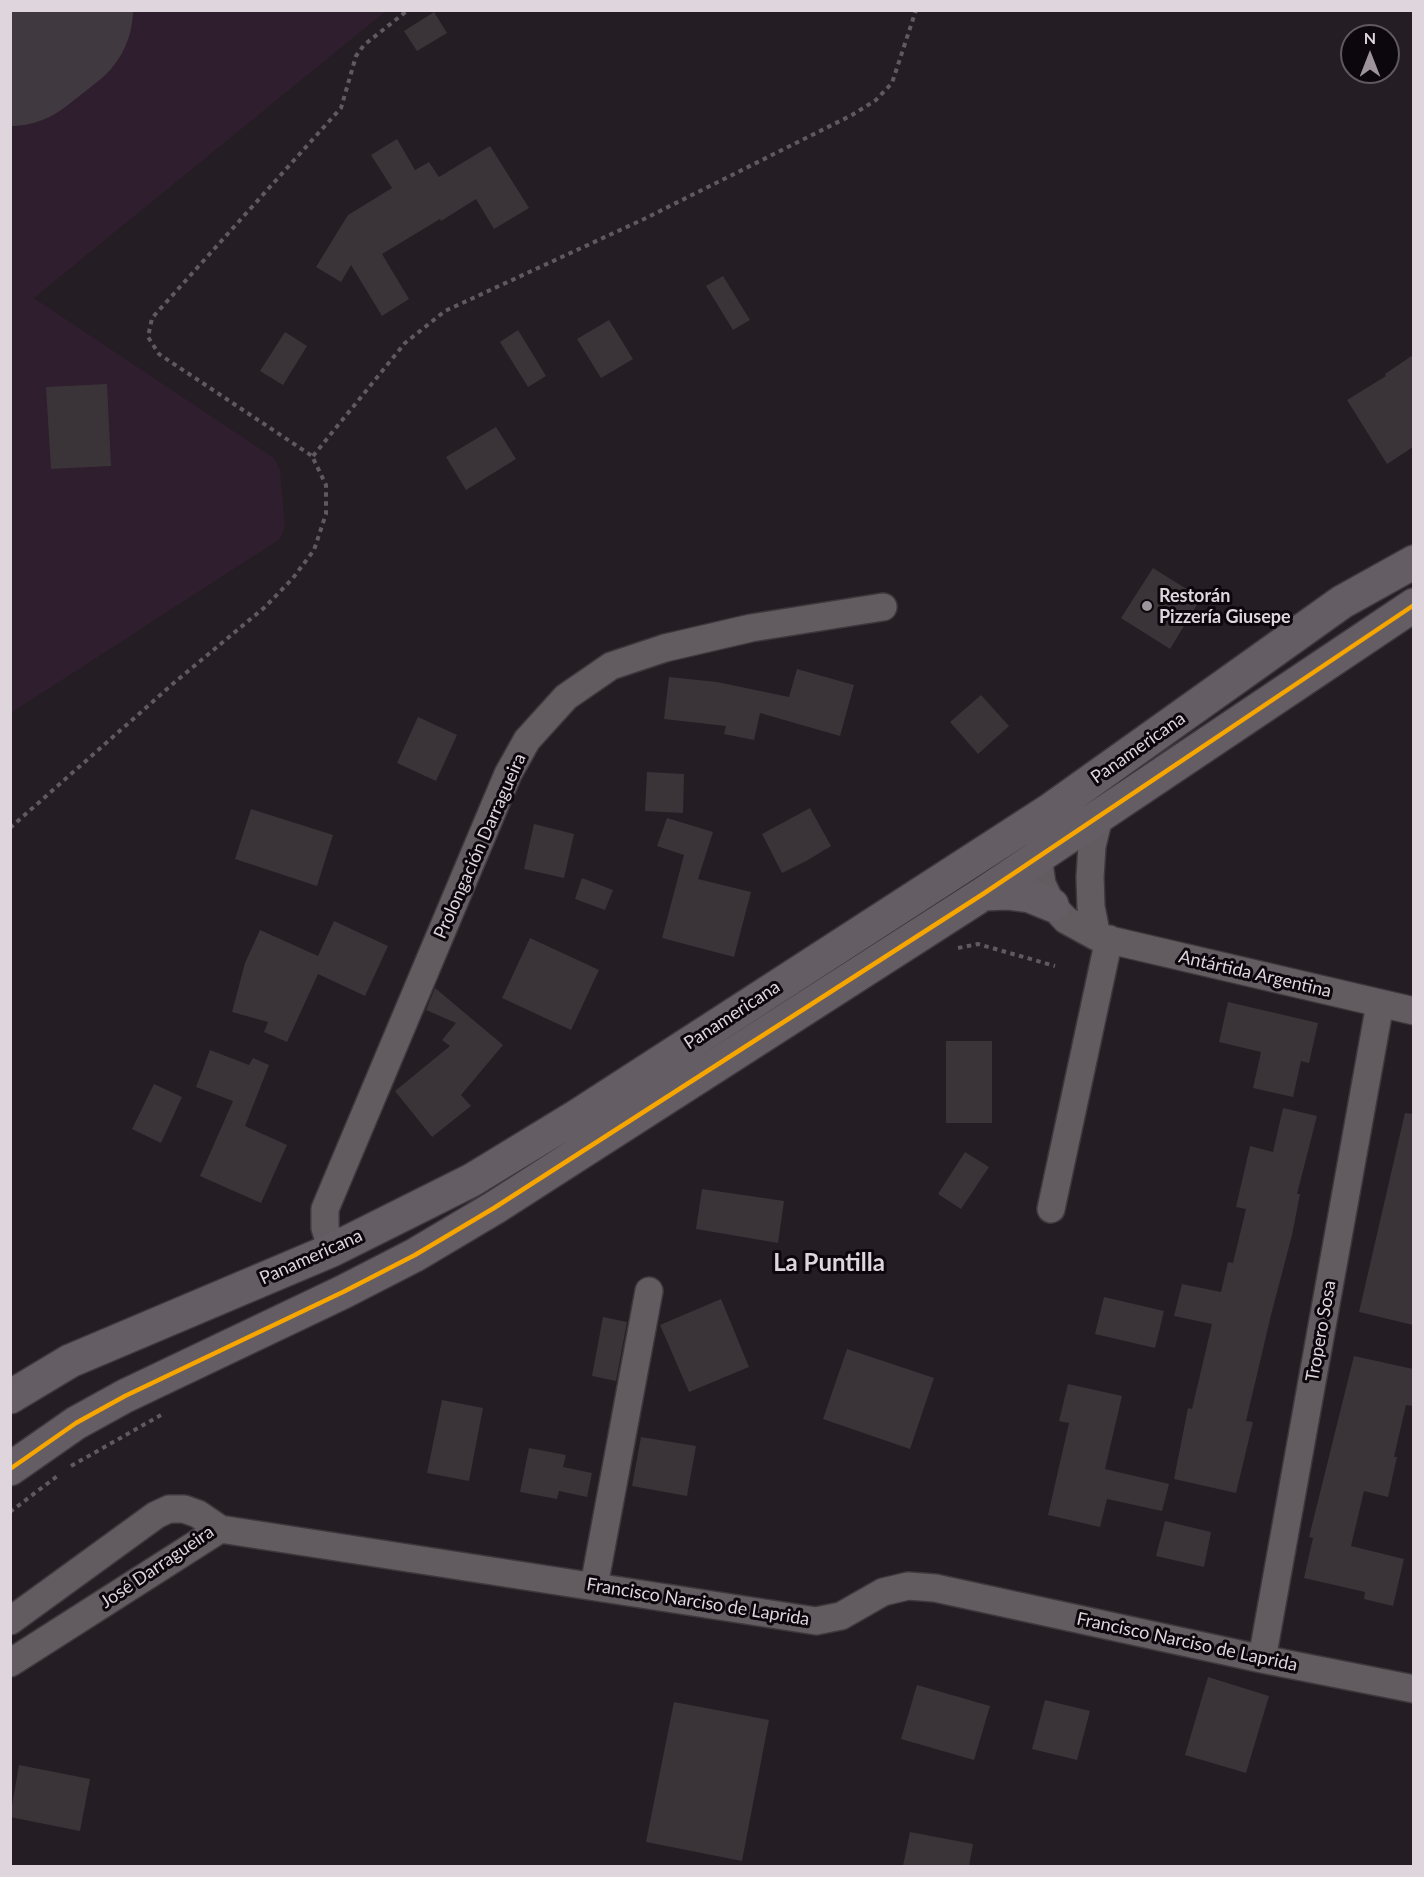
<!DOCTYPE html>
<meta charset="utf-8">
<style>
body{margin:0}
#map{position:relative;width:1424px;height:1877px;overflow:hidden;background:#241d23;font-family:Lato,sans-serif}
canvas{display:block}
.frame{position:absolute;inset:0;border:12px solid #dfd5dd;pointer-events:none}
.north{position:absolute;left:1340px;top:24px;width:60px;height:60px;box-sizing:border-box;background:#0c070c;border:2px solid #605960;border-radius:50%;rotate:0deg;font-size:16px;font-weight:700;line-height:24px;text-align:center;color:#dfd5dd}
.north::after{content:'';display:block;margin:auto;width:21px;height:27px;background:#9e959c;clip-path:polygon(50% 0,100% 100%,50% 72%,0 100%)}
</style>
<div id="map">
<canvas width="1424" height="1877"></canvas>
<div class="frame"></div>
<div class="north">N</div>
</div>
<script>
const g = document.querySelector('canvas').getContext('2d');
g.lineJoin = 'round';
function paint(path, color) { g.fillStyle = color; g.fill(path, 'evenodd'); }
const toPath = rows => new Path2D(rows.map(r => 'M' + r).join(''));
function stroke(path, color, width, dash) { g.strokeStyle = color; g.lineWidth = width; g.lineCap = dash ? 'butt' : 'round'; g.setLineDash(dash || []); g.stroke(path); }
function drawText(font, color, halo, rows, align = 'center') {
  g.font = font + ' Lato,sans-serif'; g.lineWidth = 6; g.setLineDash([]); g.textBaseline = 'middle'; g.strokeStyle = halo; g.fillStyle = color; for (const [text, x, y, turn = 0] of rows) {
    g.save(); g.translate(x, y); g.rotate((+turn || 0) * Math.PI / 180); g.textAlign = isNaN(turn) ? turn : align; if (halo) g.strokeText(text, 0, 0); g.fillText(text, 0, 0); g.restore();
  }
}
const built = toPath([
 [11,11,386,11,34,298,274,458,280,470,285,527,280,539,11,713]
]);
const runway = toPath([
 [10,36,43,10]
]);
const building = toPath([
 [434,12,447,33,417,51,404,31],
 [397,139,415,170,429,162,439,177,490,146,529,208,494,229,476,199,441,221,440,219,382,254,409,299,382,316,351,265,341,282,316,267,348,215,392,188,371,155],
 [723,276,750,320,733,330,706,286],
 [609,320,633,359,601,378,577,339],
 [518,330,546,376,528,387,500,342],
 [285,332,307,346,283,385,260,371],
 [1413,355,1413,447,1387,464,1347,400,1386,376,1385,374],
 [107,384,111,466,51,469,46,387],
 [496,427,516,459,466,490,446,457],
 [1153,568,1201,598,1170,649,1121,618],
 [797,669,854,685,840,736,760,713,754,740,724,734,726,726,664,719,669,677,717,682,789,697],
 [981,695,1009,726,978,754,950,722],
 [418,717,457,735,436,781,397,763],
 [647,772,684,774,683,813,645,811],
 [810,808,831,846,808,860,782,873,762,834],
 [251,809,333,835,317,886,235,859],
 [667,818,713,832,698,879,751,892,734,957,662,938,684,855,657,846],
 [534,824,574,834,564,878,524,869],
 [582,878,613,890,605,910,575,899],
 [334,921,388,946,365,996,318,974,287,1042,264,1032,268,1022,232,1012,245,963,260,930,318,956],
 [530,938,599,970,571,1030,502,998],
 [435,988,503,1045,461,1095,471,1106,432,1137,395,1091,450,1046,442,1040,456,1023,426,1010],
 [1228,1002,1318,1023,1309,1063,1301,1061,1293,1097,1253,1088,1261,1052,1219,1042],
 [946,1041,992,1041,992,1123,946,1123],
 [210,1050,249,1065,253,1058,269,1065,245,1126,287,1145,261,1203,200,1176,233,1101,196,1087],
 [154,1084,182,1097,161,1143,132,1129],
 [1283,1108,1317,1116,1297,1194,1300,1194,1292,1235,1271,1315,1246,1421,1253,1422,1236,1493,1174,1479,1188,1408,1192,1409,1212,1324,1174,1316,1182,1284,1221,1292,1228,1262,1233,1263,1246,1209,1236,1207,1250,1146,1273,1152],
 [1405,1113,1413,1114,1413,1325,1359,1312],
 [965,1152,989,1167,961,1209,938,1194],
 [702,1189,784,1201,778,1243,696,1229],
 [1104,1297,1164,1311,1155,1348,1095,1334],
 [721,1299,749,1367,689,1392,660,1325],
 [603,1317,627,1322,616,1381,592,1376],
 [847,1349,934,1378,910,1449,823,1419],
 [1354,1356,1413,1369,1413,1406,1406,1405,1394,1457,1397,1457,1388,1497,1364,1491,1351,1546,1404,1559,1393,1606,1364,1599,1365,1592,1304,1578,1313,1538,1309,1537],
 [1068,1384,1122,1396,1105,1469,1169,1484,1162,1511,1107,1499,1100,1527,1048,1515,1069,1423,1059,1421],
 [442,1400,483,1408,469,1481,427,1473],
 [641,1437,696,1446,687,1496,632,1486],
 [529,1448,566,1455,563,1467,592,1473,587,1497,559,1491,557,1499,520,1492],
 [1165,1521,1211,1532,1204,1567,1156,1556],
 [1208,1677,1269,1696,1246,1773,1185,1755],
 [917,1685,990,1706,974,1760,901,1739],
 [1045,1700,1090,1711,1077,1760,1032,1749],
 [674,1702,769,1720,742,1861,646,1842],
 [19,1765,90,1779,80,1831,10,1817],
 [910,1832,973,1844,969,1866,903,1866]
]);
const path = toPath([
 [313,456,405,343,445,311,644,219,852,115,876,100,892,83,916,10],
 [10,828,175,682,265,607,293,578,314,550,326,514,326,485,312,456,159,354,148,337,152,318,341,108,356,56,364,45,408,10],
 [958,948,978,944,1055,966],
 [71,1466,161,1415],
 [10,1512,60,1474]
]);
const minor = toPath([
 [1041,840,1038,857,1042,884,1052,905,1066,920,1097,937,1414,1011],
 [1097,937,1091,907,1090,877,1092,846,1099,817],
 [1051,1209,1109,939],
 [332,1250,325,1228,325,1209,508,774,527,740,566,697,611,666,665,648,751,628,883,607],
 [594,1586,649,1291],
 [10,1621,156,1515,169,1509,184,1509,198,1514,220,1529,816,1621,841,1616,883,1592,908,1586,935,1588,1262,1659,1414,1689],
 [1262,1659,1380,1004],
 [10,1663,220,1529]
]);
const major = toPath([
 [983,894,1007,893,1030,896,1052,905],
 [10,1397,70,1361,332,1250,472,1180,577,1116,1053,808,1342,602,1414,562],
 [10,1469,76,1423,125,1396,343,1292,415,1255,494,1208,983,894,1414,605]
]);
const bus1 = toPath([
 [10,1469,76,1423,125,1396,343,1292,415,1255,494,1208,983,894,1414,605]
]);
const markers = [
 [1147,606,6,"#9e959c"]
];
const poiNames = [
 ["Restorán",1159,596],
 ["Pizzería Giusepe",1159,617]
];
const streetNames = [
 ["Panamericana",1138,748,-35],
 ["Prolongación Darragueira",480,846,-66],
 ["Antártida Argentina",1255,974,13],
 ["Panamericana",732,1015,-33],
 ["Panamericana",311,1257,-24],
 ["Tropero Sosa",1321,1331,-80],
 ["José Darragueira",157,1567,-34],
 ["Francisco Narciso de Laprida",698,1602,9],
 ["Francisco Narciso de Laprida",1187,1642,12]
];
const districtNames = [
 ["La Puntilla",829,1263]
];
paint(built, '#2f1e2d');
stroke(runway, '#403a40', 180);
paint(building, '#3a3439');
stroke(minor, '#3d383c', 30);
stroke(major, '#3d383c', 36);
stroke(path, '#605a5e', 4, [4.5, 4.5]);
stroke(minor, '#625c61', 27);
stroke(major, '#655d64', 33);
stroke(bus1, '#f7a600', 4.5);
for (const [x, y, r, color] of markers) { const dot = new Path2D(); dot.arc(x, y, r, 0, 2 * Math.PI); g.fillStyle = color; g.fill(dot); stroke(dot, '#0c070c', 2); }
drawText('bold 18px', '#dfd5dd', '#0c070c', poiNames, 'left');
drawText('18px', '#dfd5dd', '#0c070c', streetNames);
drawText('bold 24px', '#dfd5dd', '#0c070c', districtNames);
</script>
